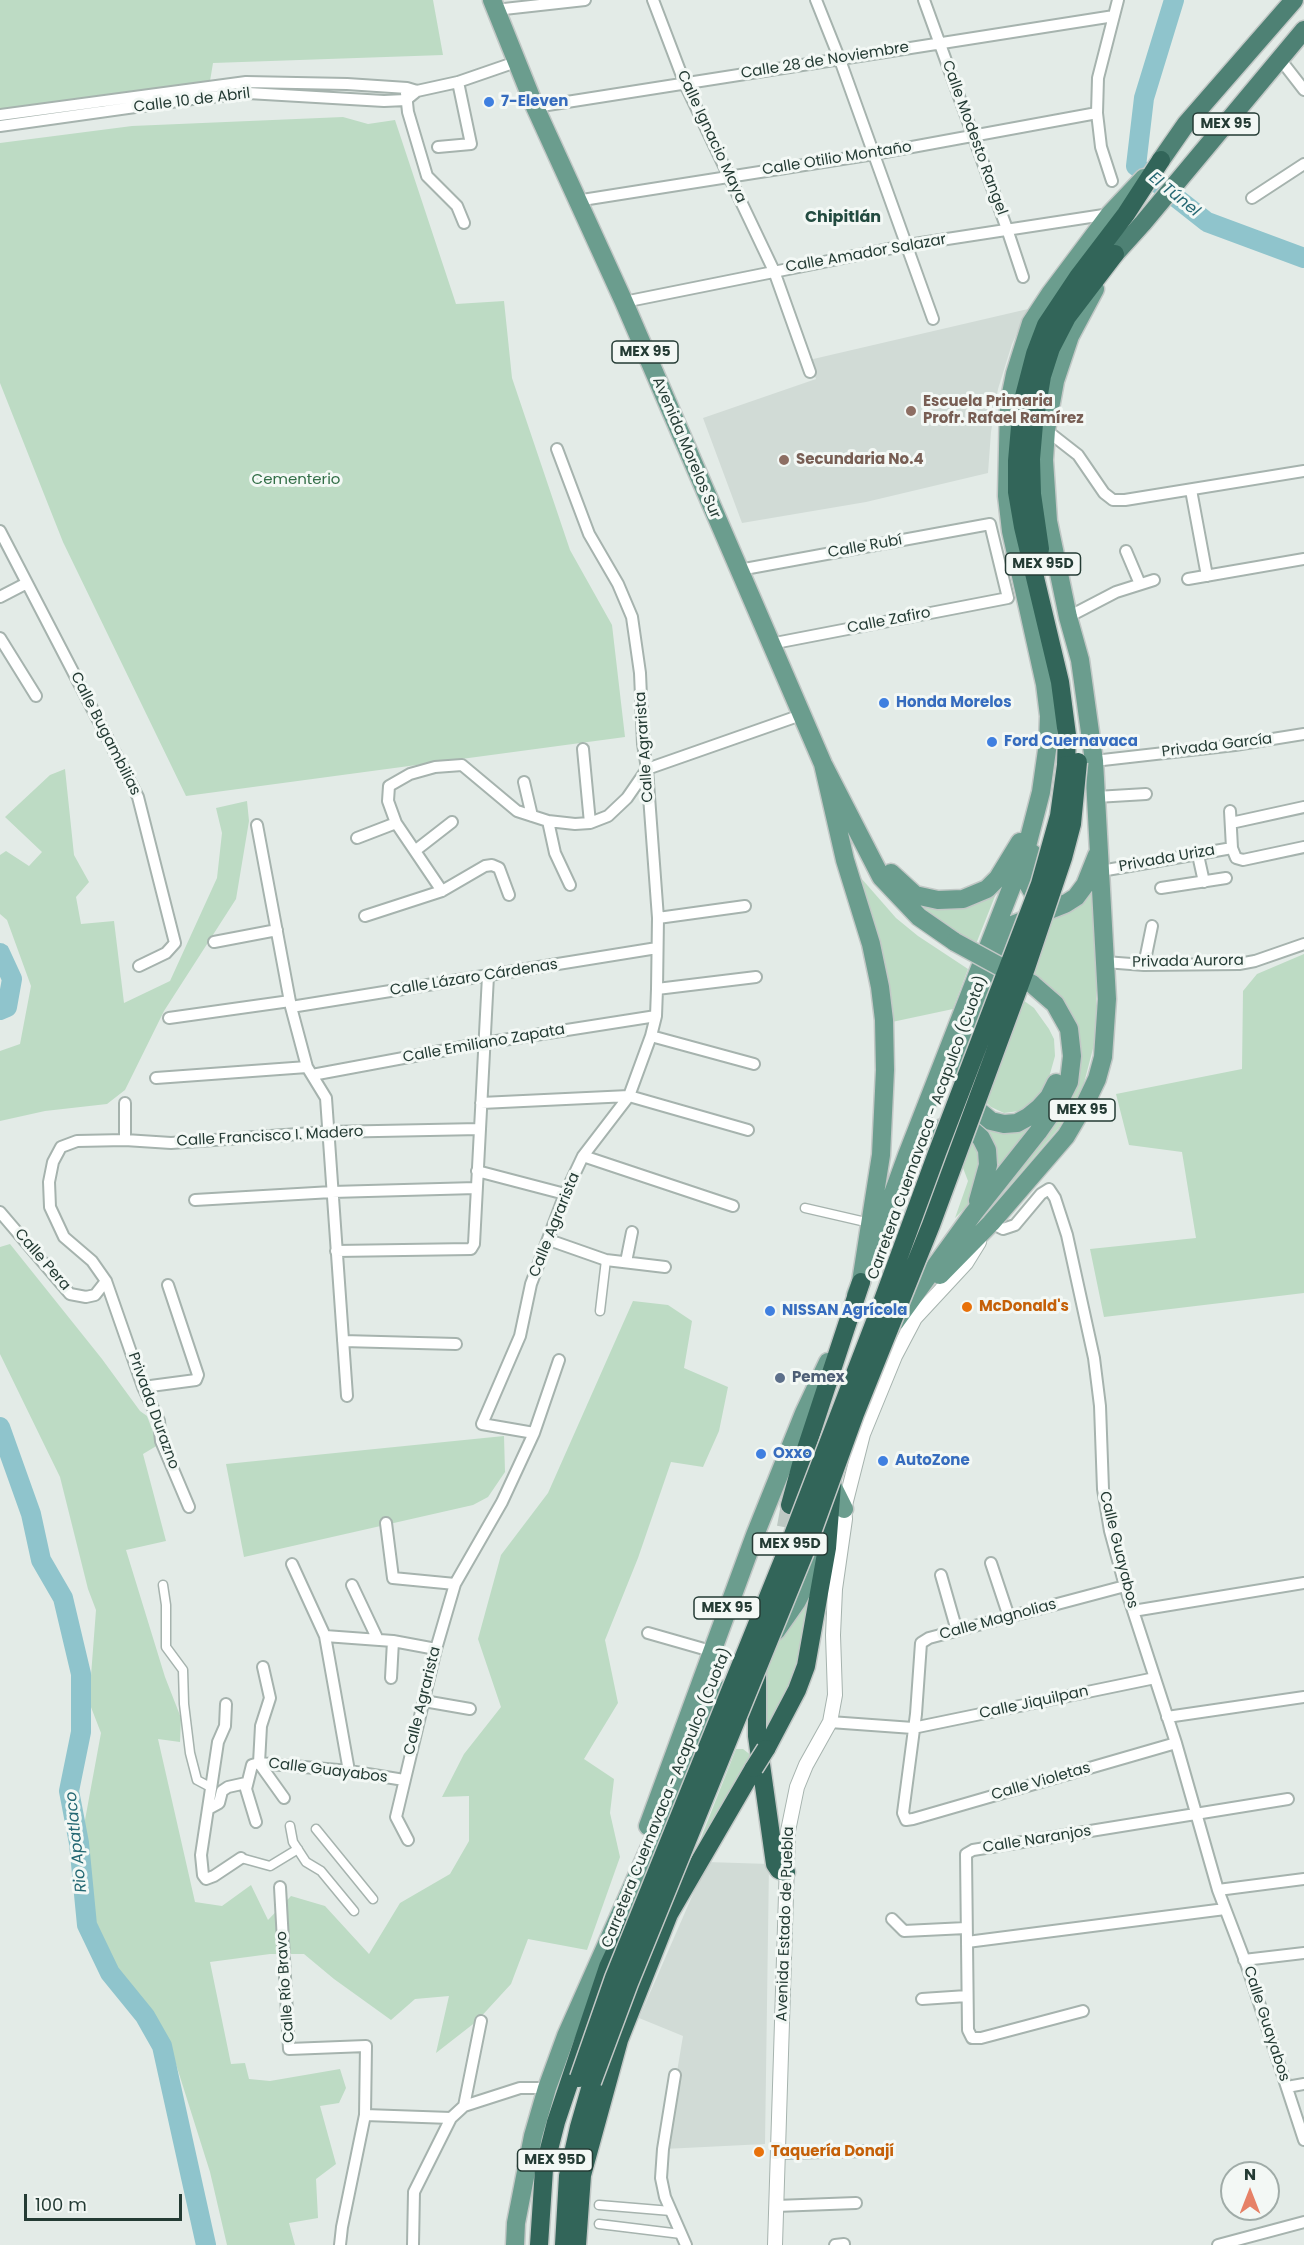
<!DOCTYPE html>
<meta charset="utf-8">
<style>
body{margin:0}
#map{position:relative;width:1304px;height:2245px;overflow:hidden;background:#e3ebe7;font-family:Poppins,sans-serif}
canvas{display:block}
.north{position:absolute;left:1220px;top:2161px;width:60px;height:60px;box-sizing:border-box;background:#f3f8f5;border:2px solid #a0aca8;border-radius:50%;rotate:0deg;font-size:16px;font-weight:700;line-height:24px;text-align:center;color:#243b34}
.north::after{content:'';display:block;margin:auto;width:21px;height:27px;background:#e68166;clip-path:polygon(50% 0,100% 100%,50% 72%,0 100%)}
.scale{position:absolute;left:24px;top:2194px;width:158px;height:27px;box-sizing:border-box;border:3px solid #243b34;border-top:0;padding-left:8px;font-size:18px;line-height:21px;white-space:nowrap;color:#243b34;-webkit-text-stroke:4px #f3f8f5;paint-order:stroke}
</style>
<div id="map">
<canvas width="1304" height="2245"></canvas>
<div class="north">N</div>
<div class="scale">100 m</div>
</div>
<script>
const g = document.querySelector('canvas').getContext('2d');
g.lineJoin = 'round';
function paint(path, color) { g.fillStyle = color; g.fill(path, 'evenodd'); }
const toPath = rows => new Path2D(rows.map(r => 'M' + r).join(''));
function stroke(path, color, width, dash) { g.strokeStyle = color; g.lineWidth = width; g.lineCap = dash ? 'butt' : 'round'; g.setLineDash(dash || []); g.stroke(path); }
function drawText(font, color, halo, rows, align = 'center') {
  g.font = font + ' Poppins,sans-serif'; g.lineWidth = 6; g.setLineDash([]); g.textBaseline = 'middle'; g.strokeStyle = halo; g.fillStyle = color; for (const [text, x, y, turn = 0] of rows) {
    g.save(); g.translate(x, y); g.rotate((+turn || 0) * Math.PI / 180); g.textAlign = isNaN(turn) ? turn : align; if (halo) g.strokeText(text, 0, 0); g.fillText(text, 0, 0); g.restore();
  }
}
const built = toPath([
 [1028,309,1012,344,998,389,991,432,988,473,866,502,742,523,703,418,816,379,809,360],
 [707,1862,769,1864,765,2144,664,2149,683,2036,639,2018]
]);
const green = toPath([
 [0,0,433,0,443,55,213,63,210,81,96,99,0,110],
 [343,117,368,124,395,120,456,304,504,301,512,378,570,550,612,625,625,737,186,796,63,542,0,383,0,143,132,126],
 [65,769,74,855,89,882,76,897,81,924,114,921,124,1003,170,981,217,878,222,833,216,808,247,801,249,821,236,899,164,1011,125,1090,107,1104,45,1111,0,1121,0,1051,20,1044,31,986,7,920,0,914,0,855,6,851,29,866,42,852,5,817,50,775],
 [861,878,896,918,918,936,968,969,953,1009,892,1022],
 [999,886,976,944,950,929,907,898],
 [1092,891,1096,944,1096,1013,1095,1041,1084,1083,1073,1106,1058,1129,1007,1189,1003,1185,1078,1055,1030,974,1047,923,1080,904],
 [1304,954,1304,1293,1104,1317,1090,1249,1196,1238,1182,1152,1129,1145,1116,1094,1242,1069,1243,991,1257,974],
 [1023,1000,1034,1008,1049,1029,1054,1039,1055,1056,1048,1081,1041,1093,1031,1104,1019,1111,1004,1113,991,1107,980,1097,972,1083,976,1039],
 [969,1120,988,1128,1039,1120,1004,1167,995,1162],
 [949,1133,972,1138,981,1153,976,1188,968,1205,955,1218,968,1181,960,1160,920,1152,930,1141],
 [10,1244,102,1359,140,1411,147,1416,158,1445,143,1454,166,1541,126,1550,165,1677,181,1718,180,1742,158,1739,195,1902,222,1906,251,1885,268,1920,291,1896,325,1906,369,1954,400,1903,450,1874,469,1841,469,1796,442,1797,464,1754,501,1707,478,1639,501,1555,548,1493,633,1301,668,1305,692,1321,684,1368,728,1387,719,1431,703,1467,671,1462,638,1558,605,1640,618,1703,584,1759,614,1779,610,1813,620,1857,587,1950,528,1939,511,1984,477,2021,436,2053,449,1996,415,1999,391,2020,334,1979,304,1954,270,1954,210,1962,231,2064,245,2063,249,2079,270,2081,340,2069,346,2088,339,2103,320,2106,336,2164,316,2179,318,2218,289,2223,295,2245,227,2245,210,2172,175,2061,103,1959,78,1858,101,1733,89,1702,96,1610,88,1589,60,1477,0,1354,0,1247],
 [504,1436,505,1472,488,1497,473,1505,244,1557,226,1464],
 [819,1562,798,1664,784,1700,765,1738,764,1658],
 [736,1749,743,1749,752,1756,697,1848]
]);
const river = toPath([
 [1174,0,1144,98,1136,166,1207,222,1304,258],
 [0,953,12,979,7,1007,0,1010],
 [0,1427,31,1514,41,1560,63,1598,81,1674,81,1732,69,1791,79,1843,87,1925,110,1973,145,2016,162,2046,206,2245]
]);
const motorwayTunnel = toPath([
 [781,1554,790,1505]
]);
const pedestrian = toPath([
 [805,1208,870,1223],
 [600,1311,606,1260],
 [163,1585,166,1605,166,1647,183,1670,184,1704,190,1753,197,1780,212,1788],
 [290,1826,293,1842,306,1862,321,1871,354,1911],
 [316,1829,373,1899],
 [241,1858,270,1866,298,1849],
 [599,2205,671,2211],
 [599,2224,681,2234]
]);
const minor = toPath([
 [653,0,685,84,774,271,810,372],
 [816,0,840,60,933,319],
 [924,0,1007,229,1023,277],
 [495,10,585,0],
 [1280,59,1304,90],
 [406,93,408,112,427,176,457,206,464,223],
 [535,107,1114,16],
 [0,115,246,82,347,84,407,88,417,91],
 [0,126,192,99,248,93,384,101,406,100,417,91,458,82,516,62],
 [438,147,471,144,458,82],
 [1112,181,1101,147,1097,113,1098,78,1118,0],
 [1252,198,1304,164],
 [576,201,874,154,1097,113],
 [624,302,908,245,1110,214],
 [1046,430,1078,455,1104,493,1113,500,1125,500,1304,471],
 [1191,490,1207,576],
 [0,531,138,797,175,943,166,953,139,966],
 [1126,551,1140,584],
 [739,570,990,524,1008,598,770,644],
 [1188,579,1304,559],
 [0,597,27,583],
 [1068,617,1116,592,1154,580],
 [0,638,36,696],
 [583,749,590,823],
 [1094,761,1235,745,1304,734],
 [524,782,532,816],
 [1096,797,1146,794],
 [1230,811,1232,848,1236,858,1243,860,1304,847],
 [548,821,555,853,570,885],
 [1231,823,1304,807],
 [257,825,291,1007,307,1067,326,1098,347,1396],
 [357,838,396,823],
 [416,850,452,822],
 [1198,855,1204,882],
 [1101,871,1232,848],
 [1161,888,1226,878],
 [442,891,396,823,388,801,389,786,410,774,435,767,462,765,517,811,548,821,575,824,590,823,608,816,627,798,647,769,801,715],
 [365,916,442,891,485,866,492,865,499,868,509,895],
 [658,918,745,906],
 [214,942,277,930],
 [1105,962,1144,965,1239,964,1255,961,1304,944],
 [1144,965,1152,926],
 [657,989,756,977],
 [291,1007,657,948],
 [169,1018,290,1001],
 [651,1036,754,1064],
 [312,1075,484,1043,656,1016],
 [156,1078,307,1067],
 [125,1103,125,1140],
 [481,1103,629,1096,748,1130],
 [583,1156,733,1206],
 [477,1171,565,1194],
 [195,1200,332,1192,476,1188],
 [0,1212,70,1294,86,1297,95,1295,106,1281],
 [991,1223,1003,1229,1015,1225,1041,1194,1049,1189,1055,1198,1067,1235,1094,1358,1100,1406,1103,1489,1110,1531,1125,1586,1176,1743,1218,1890,1247,1966,1304,2140],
 [549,1240,606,1260,665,1267],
 [336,1251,471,1249,474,1244,488,976],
 [626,1262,632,1232],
 [343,1341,456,1344],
 [143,1387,196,1380,198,1375,168,1285],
 [534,1433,482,1424,520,1336,531,1284,565,1194,583,1156,629,1096,651,1036,656,1016,657,989,658,918,647,769,643,744,640,673,632,617,618,584,589,534,557,449],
 [189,1507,161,1441,159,1421,143,1387,106,1281,92,1261,64,1237,50,1207,49,1182,53,1162,61,1147,77,1141,125,1140,171,1143,327,1132,480,1129],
 [386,1523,393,1578,455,1584],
 [991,1563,1009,1617],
 [292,1564,325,1636,349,1771],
 [941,1575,957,1631],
 [352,1585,378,1640],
 [1125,1586,929,1638,921,1643,916,1714,903,1813,906,1820,913,1819,1176,1743],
 [1133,1611,1304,1583],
 [648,1633,711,1651],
 [325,1636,393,1641,436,1649],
 [391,1678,393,1641],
 [424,1701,470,1709],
 [226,1704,225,1726,218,1742,201,1855,203,1875,206,1879,214,1876,241,1858],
 [1167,1717,1304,1697],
 [830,1722,913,1728,1155,1678],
 [259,1763,261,1726,270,1698,263,1667],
 [259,1763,284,1798],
 [208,1809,219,1803,222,1791,228,1787,246,1783],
 [256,1822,246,1789,252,1765,259,1763,349,1771,404,1780],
 [408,1840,396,1817,436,1649,455,1584,502,1502,534,1433,559,1360],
 [280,1887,289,2049,366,2046,365,2115,342,2227,340,2245],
 [1218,1890,1304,1879],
 [892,1919,904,1931,966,1928],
 [967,1942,1225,1909],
 [1244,1960,1304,1953],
 [922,1999,967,1996],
 [1083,2011,981,2038,972,2038,968,2030,966,1854,973,1850,1288,1799],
 [675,2075,663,2149,661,2178,665,2197,686,2245],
 [1287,2087,1304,2084],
 [464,2106,481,2021],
 [365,2115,451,2118],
 [777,2153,870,2151],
 [776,2206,856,2203],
 [413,2245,414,2192,451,2118,464,2106,520,2088,547,2088],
 [835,2245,844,2244],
 [1218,2245,1304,2222]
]);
const tertiary = toPath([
 [775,2245,788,1831,797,1787,806,1765,830,1722,835,1695,833,1635,835,1589,845,1519,844,1509,863,1434,895,1356,915,1318,966,1263,979,1242]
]);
const primary = toPath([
 [492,0,535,107,624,302,823,764,881,877,919,917,955,942],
 [823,764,845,860,871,944,880,987,884,1020,885,1070,881,1155,861,1282,856,1295],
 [1032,853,1029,886,1034,895,1042,901,1055,904,1065,904,1076,897,1085,885,1097,855],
 [891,873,915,895,938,900,963,899,987,889,998,878,1020,842],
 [998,951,1006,932,1012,925,1065,904],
 [987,980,964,1049,961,1066,965,1092,973,1106,991,1121,1004,1124,1017,1123,1028,1117,1039,1108,1049,1097,1056,1083],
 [910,1152,924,1137,937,1130,949,1126,961,1126,972,1130,981,1138,987,1150,988,1165,978,1201],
 [876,1240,907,1155,1026,850,1041,792,1048,743,1049,716,1045,684,1011,531,1007,496,1009,403,1015,374,1031,323,1050,294,1110,214,1144,178],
 [940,1275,991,1223,1066,1136,1086,1102,1097,1079,1103,1057,1107,999,1094,761,1080,660,1068,617,1048,521,1044,460,1046,430,1055,381,1070,336,1095,289],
 [895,1322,973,1214,1038,1132,1059,1102,1069,1082,1072,1056,1069,1029,1055,1004,1032,984],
 [832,1485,844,1509],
 [776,1631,797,1601,805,1585,821,1528],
 [648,1826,755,1535,804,1413,828,1362],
 [515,2245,516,2223,533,2136,547,2088,566,2036,698,1739,715,1705,727,1689]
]);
const trunk = toPath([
 [1161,160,1186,124,1294,0],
 [1115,254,1143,223,1304,30]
]);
const motorway = toPath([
 [1040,549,1032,494,1031,459,1034,424,1042,376,1051,348,1067,317,1115,254],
 [1066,765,1067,735,1060,682,1023,527,1017,492,1017,461,1022,404,1035,354,1046,325,1078,277,1126,214,1161,160],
 [790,1505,802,1461,861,1282],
 [757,1671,757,1736,775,1864,779,1870,786,1872],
 [766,1749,797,1690,806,1666,827,1548,832,1485],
 [539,2245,544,2169,556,2122,608,1967,626,1928],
 [564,2245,568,2176,579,2127,592,2082],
 [577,2245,582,2175,619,2040,669,1914,754,1768]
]);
const primaryBridge = toPath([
 [955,942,1032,984]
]);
const motorwayBridge = toPath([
 [754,1768,766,1749],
 [579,2078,614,1978,788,1548,876,1319,937,1153,1040,884,1059,816,1066,765],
 [592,2082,629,1983,806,1549,855,1414,931,1225,1026,968,1063,858,1072,824,1078,762]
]);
const markers = [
 [489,102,6,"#3f7fe0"],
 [911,411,6,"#8d6e63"],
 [784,460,6,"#8d6e63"],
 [884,703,6,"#3f7fe0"],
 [992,742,6,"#3f7fe0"],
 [967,1307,6,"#e8710a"],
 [770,1311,6,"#3f7fe0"],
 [780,1378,6,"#5c6f8a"],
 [761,1454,6,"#3f7fe0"],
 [883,1461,6,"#3f7fe0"],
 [759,2152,6,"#e8710a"]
];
const shields = [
 [1226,124,66],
 [645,352,66],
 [1043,564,75],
 [1082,1110,66],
 [790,1544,75],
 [727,1608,66],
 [555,2160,75]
];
const shieldNames = [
 ["MEX 95",1226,124],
 ["MEX 95",645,352],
 ["MEX 95D",1043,564],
 ["MEX 95",1082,1110],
 ["MEX 95D",790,1544],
 ["MEX 95",727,1608],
 ["MEX 95D",555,2160]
];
const streetNames = [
 ["Calle 28 de Noviembre",825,61,-9],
 ["Calle 10 de Abril",192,101,-7],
 ["Calle Ignacio Maya",711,137,65],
 ["Calle Modesto Rangel",974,138,70],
 ["Calle Otilio Montaño",837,159,-9],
 ["Calle Amador Salazar",866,254,-10],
 ["Avenida Morelos Sur",686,448,67],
 ["Calle Rubí",865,547,-10],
 ["Calle Zafiro",889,621,-11],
 ["Calle Bugambilias",105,734,63],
 ["Privada García",1217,746,-7],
 ["Calle Agrarista",645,747,-94],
 ["Privada Uriza",1167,859,-10],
 ["Privada Aurora",1188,962,-1],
 ["Calle Lázaro Cárdenas",474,978,-9],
 ["Calle Emiliano Zapata",484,1044,-10],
 ["Carretera Cuernavaca - Acapulco (Cuota)",928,1128,-70],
 ["Calle Francisco I. Madero",270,1137,-3],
 ["Calle Agrarista",555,1225,-68],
 ["Calle Pera",42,1260,49],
 ["Privada Durazno",153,1411,70],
 ["Calle Guayabos",1118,1550,76],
 ["Calle Magnolias",998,1620,-15],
 ["Calle Agrarista",423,1701,-76],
 ["Calle Jiquilpan",1034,1703,-12],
 ["Calle Guayabos",328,1771,7],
 ["Calle Violetas",1041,1782,-16],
 ["Carretera Cuernavaca - Acapulco (Cuota)",667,1798,-68],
 ["Calle Naranjos",1037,1840,-9],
 ["Avenida Estado de Puebla",786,1924,-88],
 ["Calle Río Bravo",286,1987,-94],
 ["Calle Guayabos",1266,2024,72]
];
const shopNames = [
 ["7-Eleven",501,102],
 ["Honda Morelos",896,703],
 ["Ford Cuernavaca",1004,742],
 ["NISSAN Agrícola",782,1311],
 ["Oxxo",773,1454],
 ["AutoZone",895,1461]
];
const educationNames = [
 ["Escuela Primaria",923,402],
 ["Profr. Rafael Ramírez",923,419],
 ["Secundaria No.4",796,460]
];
const parkNames = [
 ["Cementerio",296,480]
];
const foodNames = [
 ["McDonald's",979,1307],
 ["Taquería Donají",771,2152]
];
const serviceNames = [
 ["Pemex",792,1378]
];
const waterNames = [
 ["El Túnel",1174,195,39],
 ["Rio Apatlaco",77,1842,-96]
];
const neighbourhoodNames = [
 ["Chipitlán",843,218]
];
paint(built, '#d1dbd6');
paint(green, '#bddbc4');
stroke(river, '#8fc4cc', 20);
stroke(motorwayTunnel, '#bdc8c3', 18, [18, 9]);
stroke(pedestrian, '#a6b3ae', 11);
stroke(minor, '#a6b3ae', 14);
stroke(tertiary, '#a6b3ae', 16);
stroke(primary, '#c2c8c6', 21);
stroke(trunk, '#c2c8c6', 21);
stroke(motorway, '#c2c8c6', 21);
stroke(pedestrian, '#fff', 8);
stroke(minor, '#fff', 10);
stroke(tertiary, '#fff', 14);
stroke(primary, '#6b9d8e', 18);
stroke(trunk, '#4e8174', 18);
stroke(motorway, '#326559', 18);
stroke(primaryBridge, '#c2c8c6', 21, []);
stroke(motorwayBridge, '#c2c8c6', 21, []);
stroke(primaryBridge, '#6b9d8e', 18);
stroke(motorwayBridge, '#326559', 18);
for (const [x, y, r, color] of markers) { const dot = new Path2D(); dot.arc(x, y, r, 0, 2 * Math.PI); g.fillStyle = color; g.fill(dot); stroke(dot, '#f3f8f5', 2); }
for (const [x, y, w] of shields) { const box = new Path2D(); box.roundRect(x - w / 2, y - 11, w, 22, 4.5); g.fillStyle = '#f3f8f5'; g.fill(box); stroke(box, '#243b34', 1.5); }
drawText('bold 14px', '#243b34', null, shieldNames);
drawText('15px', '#243b34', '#f3f8f5', streetNames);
drawText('bold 15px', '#366cbe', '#f3f8f5', shopNames, 'left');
drawText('bold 15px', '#785e54', '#f3f8f5', educationNames, 'left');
drawText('15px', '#326e47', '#f3f8f5', parkNames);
drawText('bold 15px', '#c56008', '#f3f8f5', foodNames, 'left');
drawText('bold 15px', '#4e5e75', '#f3f8f5', serviceNames, 'left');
drawText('italic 16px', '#236772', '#f3f8f5', waterNames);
drawText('bold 16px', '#224b40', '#f3f8f5', neighbourhoodNames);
</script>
